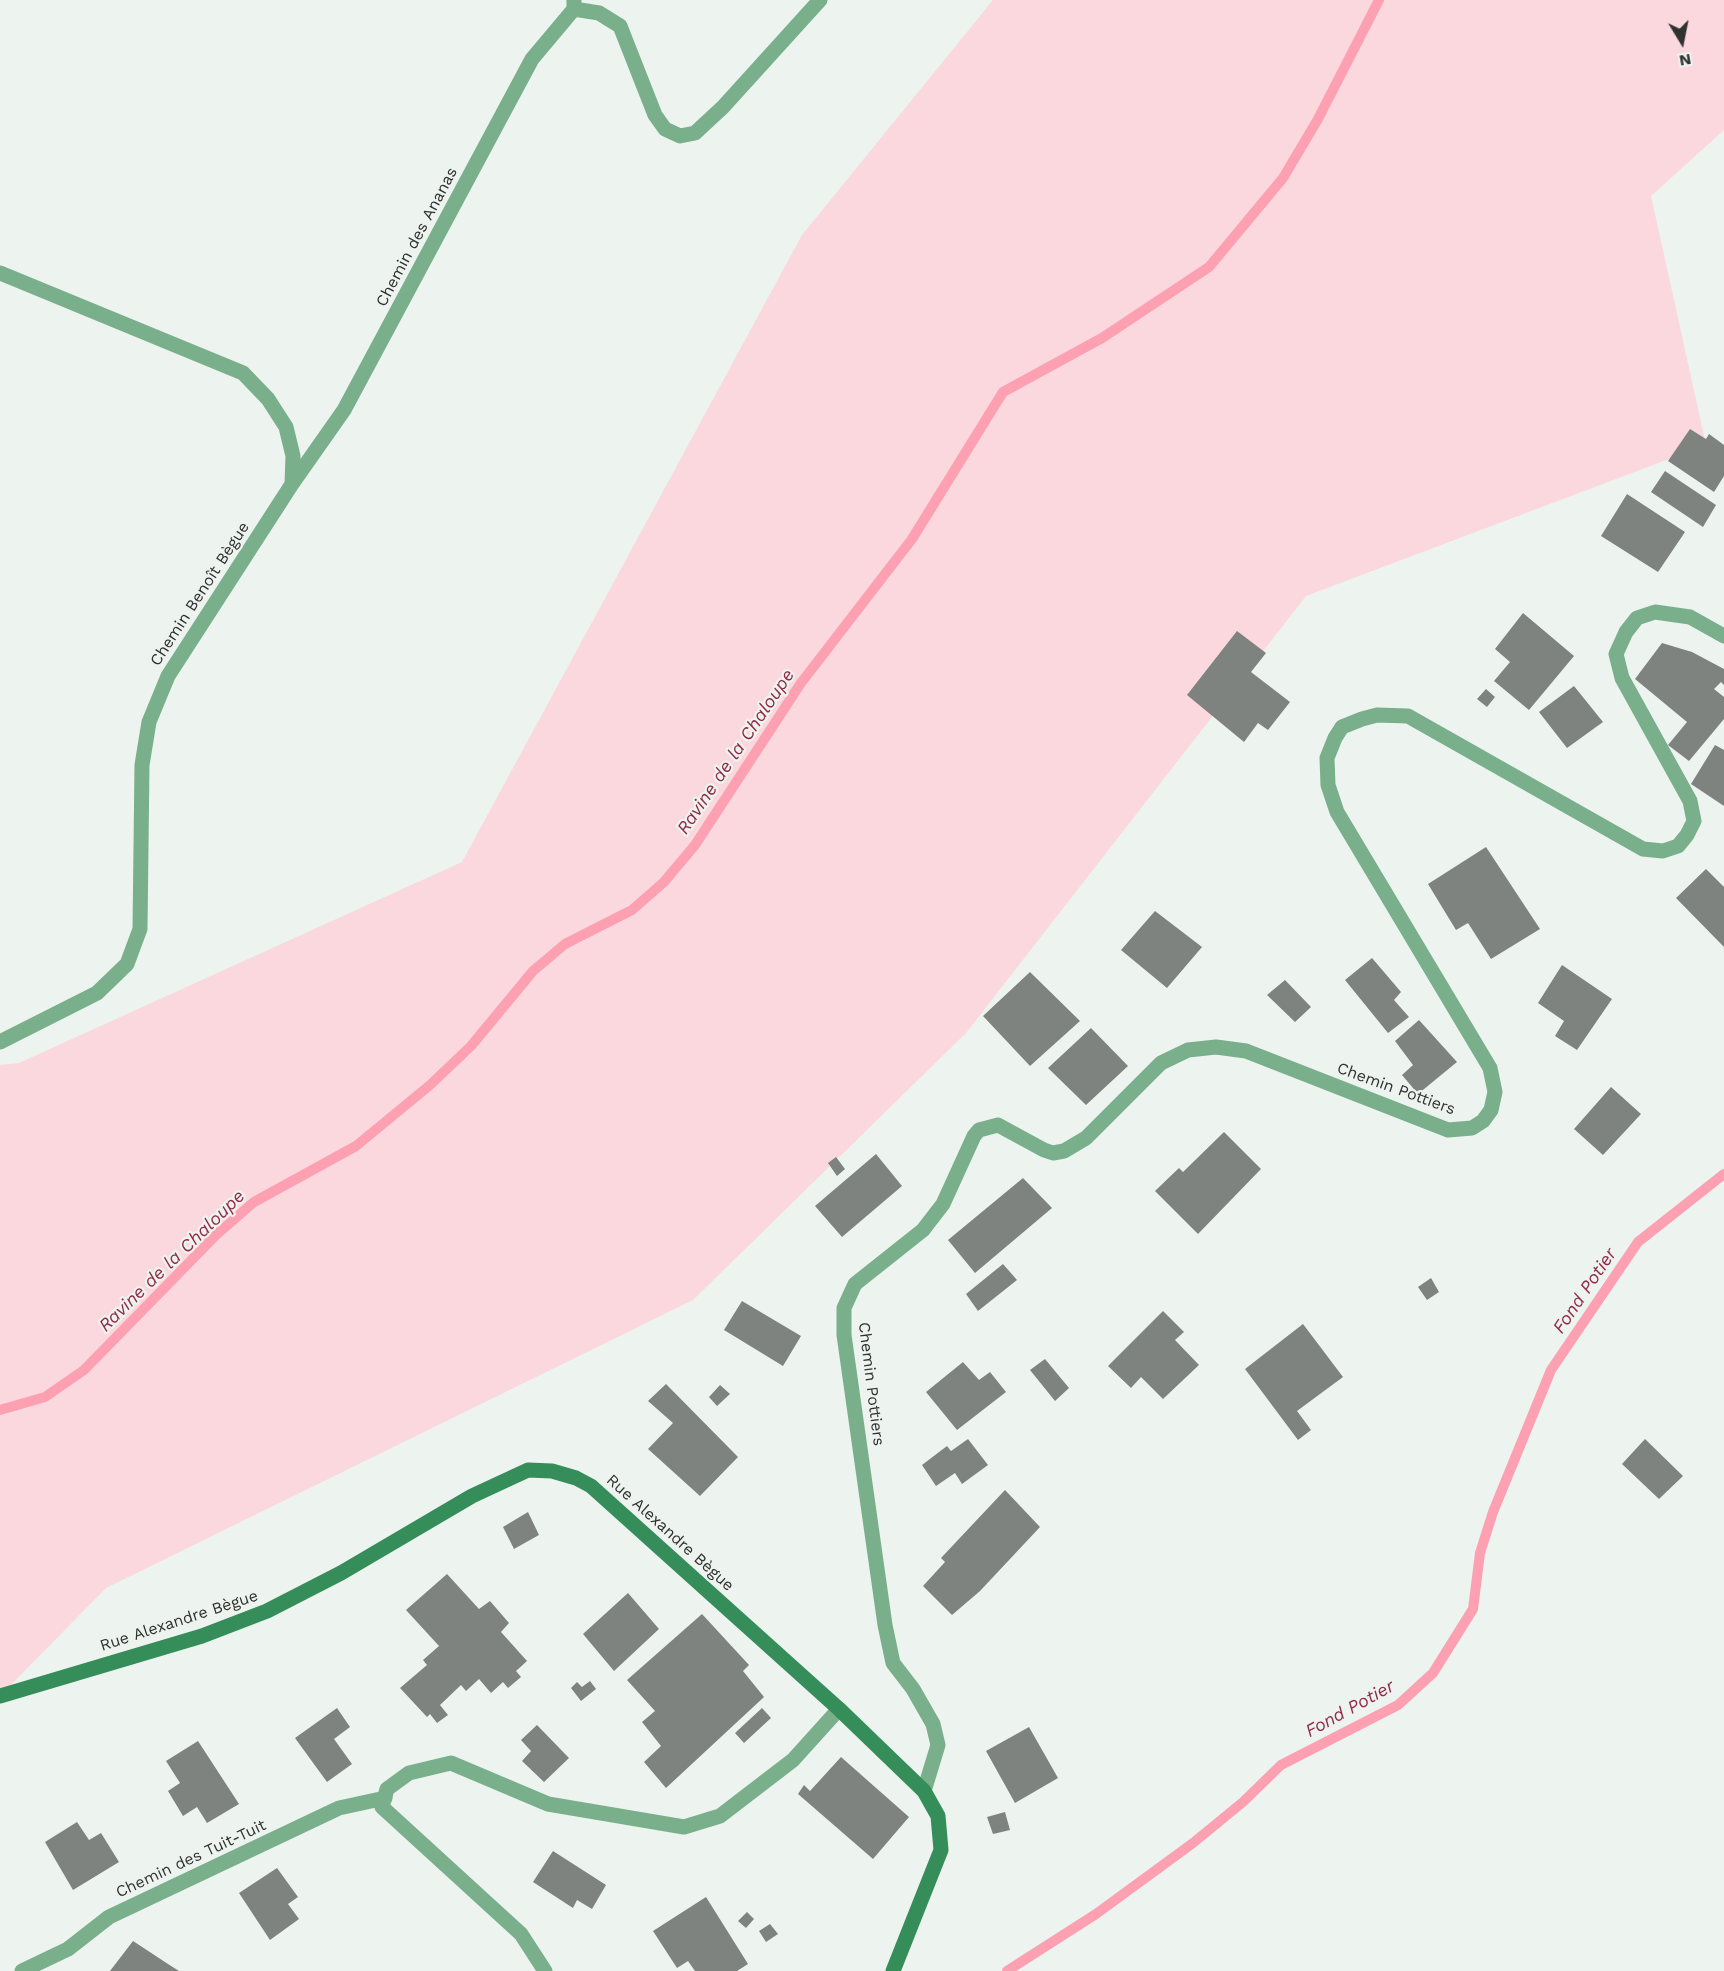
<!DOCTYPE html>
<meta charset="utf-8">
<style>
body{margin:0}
#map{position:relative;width:1724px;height:1971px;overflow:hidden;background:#edf3ee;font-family:"Work Sans",sans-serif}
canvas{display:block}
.north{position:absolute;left:1652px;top:12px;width:60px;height:60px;-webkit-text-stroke:4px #edf3ee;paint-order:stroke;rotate:170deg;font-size:16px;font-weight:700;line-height:24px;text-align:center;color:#303231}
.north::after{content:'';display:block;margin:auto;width:21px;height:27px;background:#303231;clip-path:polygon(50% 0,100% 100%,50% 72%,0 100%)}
</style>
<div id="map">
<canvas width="1724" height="1971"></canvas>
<div class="north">N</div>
</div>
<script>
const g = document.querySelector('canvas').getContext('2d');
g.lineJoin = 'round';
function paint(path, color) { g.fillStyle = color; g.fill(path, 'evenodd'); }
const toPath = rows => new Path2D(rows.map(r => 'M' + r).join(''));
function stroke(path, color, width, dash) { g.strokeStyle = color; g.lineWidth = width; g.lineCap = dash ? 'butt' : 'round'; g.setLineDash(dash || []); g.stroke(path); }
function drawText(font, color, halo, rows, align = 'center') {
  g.font = font + ' "Work Sans",sans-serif'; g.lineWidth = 4.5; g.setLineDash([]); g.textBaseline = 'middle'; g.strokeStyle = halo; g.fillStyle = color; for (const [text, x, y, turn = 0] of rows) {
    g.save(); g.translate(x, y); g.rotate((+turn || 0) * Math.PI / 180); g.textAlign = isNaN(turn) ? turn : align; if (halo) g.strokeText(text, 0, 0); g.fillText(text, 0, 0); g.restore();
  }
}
const green = toPath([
 [993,0,1724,0,1724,130,1651,196,1706,445,1306,596,966,1033,693,1300,106,1588,0,1696,0,1065,19,1063,462,862,802,235]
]);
const stream = toPath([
 [0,1410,45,1397,84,1370,216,1235,254,1202,356,1146,430,1085,471,1046,533,971,565,944,632,910,664,882,695,845,801,683,912,539,1003,392,1102,338,1209,267,1283,178,1318,119,1379,0],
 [1007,1971,1096,1914,1193,1843,1243,1802,1281,1765,1398,1705,1433,1673,1473,1609,1480,1553,1493,1512,1551,1370,1638,1242,1724,1174]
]);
const building = toPath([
 [1690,429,1706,439,1709,434,1724,445,1724,476,1714,492,1668,461],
 [1665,471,1716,505,1703,527,1651,492],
 [1627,494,1685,532,1658,572,1601,536],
 [1523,613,1574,656,1529,710,1494,681,1510,662,1495,649],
 [1237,631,1266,653,1251,672,1290,702,1268,730,1258,723,1244,742,1187,695],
 [1662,643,1692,652,1724,669,1724,685,1721,682,1714,689,1724,697,1724,719,1689,761,1668,745,1687,722,1635,679],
 [1574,686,1603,722,1567,748,1539,712],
 [1486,689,1495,697,1487,707,1477,699],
 [1715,745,1724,750,1724,806,1691,784],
 [1486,847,1540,929,1491,959,1468,923,1456,930,1428,884],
 [1706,869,1724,887,1724,947,1676,898],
 [1155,911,1202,947,1167,988,1121,950],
 [1372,958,1401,992,1394,1000,1409,1017,1388,1033,1345,980],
 [1562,965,1612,999,1577,1050,1555,1036,1564,1021,1538,1003],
 [1030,972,1080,1021,1030,1066,983,1016],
 [1285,980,1311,1007,1295,1022,1267,995],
 [1419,1020,1457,1062,1418,1094,1402,1075,1413,1065,1395,1041],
 [1091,1028,1128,1066,1086,1105,1048,1068],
 [1611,1087,1641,1114,1603,1155,1574,1129],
 [1224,1132,1261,1169,1198,1234,1155,1191,1179,1168,1183,1172],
 [876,1154,902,1186,842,1237,815,1206],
 [836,1157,845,1169,837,1176,828,1163],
 [1023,1178,1052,1208,975,1273,948,1240],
 [1003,1264,1017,1280,978,1311,966,1294],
 [1431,1278,1439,1292,1427,1300,1418,1287],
 [742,1301,801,1336,783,1366,724,1330],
 [1163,1311,1184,1332,1175,1340,1199,1365,1163,1399,1141,1377,1131,1388,1108,1366],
 [1303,1324,1343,1377,1297,1411,1311,1430,1298,1440,1245,1369],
 [1045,1359,1069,1388,1055,1401,1030,1370],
 [963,1362,979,1380,990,1372,1006,1392,957,1430,926,1392],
 [666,1384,738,1457,700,1496,648,1449,673,1423,648,1401],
 [720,1385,730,1394,717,1406,709,1397],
 [968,1439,988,1465,962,1484,955,1473,936,1486,922,1465,947,1446,951,1451],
 [1645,1439,1683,1476,1659,1499,1622,1464],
 [1005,1490,1040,1527,980,1591,952,1615,923,1586,945,1562,941,1558],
 [528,1512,539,1535,514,1549,503,1527],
 [447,1574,479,1609,490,1601,509,1623,501,1632,527,1661,516,1671,521,1677,508,1688,503,1682,491,1693,479,1679,466,1691,461,1685,440,1705,448,1715,437,1723,430,1714,427,1717,400,1688,427,1665,423,1660,439,1646,406,1610],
 [628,1593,659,1629,614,1671,583,1634],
 [702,1614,749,1665,743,1671,764,1697,666,1788,644,1762,661,1746,642,1722,655,1711,627,1680],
 [590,1681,596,1689,581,1701,571,1688,577,1682,582,1687],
 [337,1708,350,1727,334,1739,352,1764,327,1782,295,1738],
 [762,1708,771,1718,744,1743,735,1733],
 [537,1725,569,1758,544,1782,522,1761,531,1751,521,1740],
 [1029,1727,1058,1778,1015,1803,986,1751],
 [198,1741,239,1804,207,1823,197,1807,183,1816,168,1791,180,1783,166,1761],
 [841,1757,909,1817,873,1859,798,1794,804,1785,810,1791],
 [1005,1812,1010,1830,993,1834,987,1817],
 [77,1822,89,1840,101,1833,119,1862,73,1890,45,1842],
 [553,1851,606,1885,592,1909,577,1900,573,1908,533,1882],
 [277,1868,298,1897,288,1904,299,1919,270,1940,239,1893],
 [706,1897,748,1964,737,1971,695,1971,688,1961,677,1968,653,1931],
 [747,1912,754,1919,746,1928,738,1921],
 [770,1924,778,1934,766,1942,759,1931],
 [133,1941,168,1964,179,1971,110,1971]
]);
const service = toPath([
 [22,1971,68,1949,109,1917,339,1808,385,1798]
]);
const minor = toPath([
 [574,9,599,13,620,26,655,115,665,129,680,136,695,133,723,107,820,0],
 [0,273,243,373,268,399,286,427,293,456,292,484],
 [0,1042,97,993,127,964,140,929,142,765,149,722,168,676,292,484,344,410,532,59,574,9,574,0],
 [924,1791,938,1745,933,1724,913,1689,893,1663,885,1625,844,1335,844,1308,855,1284,923,1230,943,1204,974,1136,979,1130,998,1125,1044,1150,1053,1153,1064,1151,1086,1138,1161,1063,1188,1050,1216,1047,1246,1051,1448,1130,1472,1128,1483,1121,1491,1110,1495,1092,1490,1068,1337,812,1328,785,1327,758,1335,738,1342,727,1362,719,1377,715,1408,716,1643,849,1663,851,1678,846,1687,835,1694,821,1690,801,1622,678,1616,654,1626,632,1637,618,1655,612,1690,617,1724,636],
 [545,1971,521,1934,382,1807,387,1789,409,1773,451,1763,548,1804,684,1827,720,1816,793,1760,839,1709]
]);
const secondary = toPath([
 [0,1696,202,1636,267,1611,341,1573,472,1496,528,1470,552,1471,576,1478,591,1486,839,1709,924,1791,938,1816,941,1850,893,1971]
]);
const streetNames = [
 ["Chemin des Ananas",417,237,-62],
 ["Chemin Benoît Bègue",200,594,-57],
 ["Chemin Pottiers",1396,1089,20],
 ["Chemin Pottiers",871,1384,83],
 ["Rue Alexandre Bègue",670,1533,42],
 ["Rue Alexandre Bègue",179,1621,-18],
 ["Chemin des Tuit-Tuit",191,1859,-25]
];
const waterNames = [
 ["Ravine de la Chaloupe",736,752,-56],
 ["Ravine de la Chaloupe",172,1261,-44],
 ["Fond Potier",1585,1291,-56],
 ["Fond Potier",1350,1709,-29]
];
paint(green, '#fad8dd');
stroke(stream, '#fca0b2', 10);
paint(building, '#7e837f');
stroke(service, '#7aaf8b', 15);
stroke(minor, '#7aaf8b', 15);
stroke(secondary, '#358d59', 15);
drawText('16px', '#303231', '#edf3ee', streetNames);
drawText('italic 18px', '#922848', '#edf3ee', waterNames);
</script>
